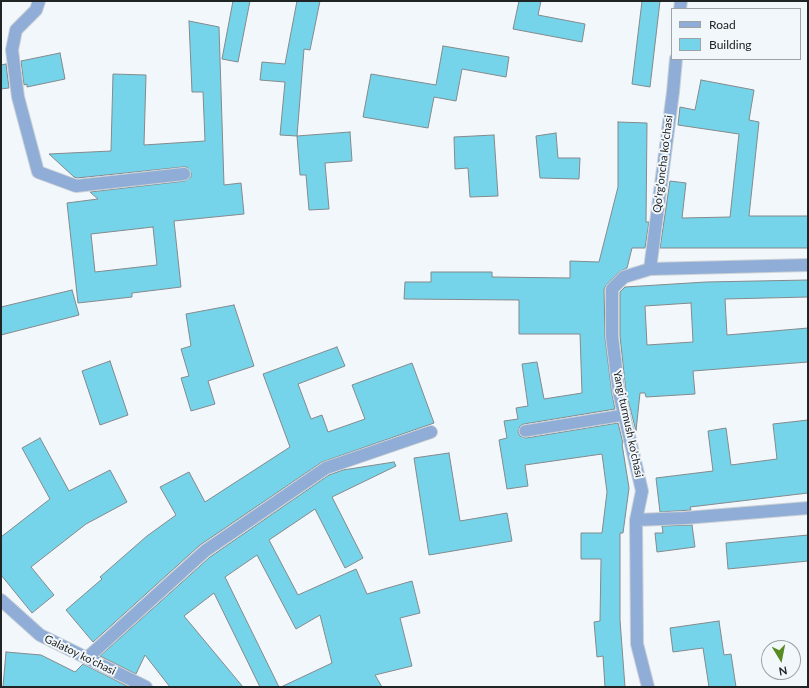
<!DOCTYPE html>
<meta charset="utf-8">
<style>
body{margin:0}
#map{position:relative;width:809px;height:688px;overflow:hidden;background:#f1f7fb;font-family:Lato,sans-serif}
canvas{display:block}
.frame{position:absolute;inset:0;border:2px solid #212425;pointer-events:none}
.legend{position:absolute;left:671px;top:8px;width:130px;height:52px;box-sizing:border-box;background:#f1f7fb;border:1px solid #9ea3a5;margin:0;padding:5px 7px;list-style:none;font-size:12px;color:#212425}
.legend li{display:flex;align-items:center;gap:8px;height:20px}
.legend b{width:20px;border:1px solid #9ea3a5}
.north{position:absolute;left:761px;top:640px;width:40px;height:40px;box-sizing:border-box;background:#f1f7fb;border:1px solid #9ea3a5;border-radius:50%;rotate:170deg;font-size:11px;font-weight:700;line-height:16px;text-align:center;color:#212425}
.north::after{content:'';display:block;margin:auto;width:14px;height:18px;background:#578a21;clip-path:polygon(50% 0,100% 100%,50% 72%,0 100%)}
</style>
<div id="map">
<canvas width="809" height="688"></canvas>
<div class="frame"></div>
<ul class="legend">
<li><b style="height:5px;background:#8fadd7"></b>Road</li>
<li><b style="height:11px;background:#76d4ea"></b>Building</li>
</ul>
<div class="north">N</div>
</div>
<script>
const g = document.querySelector('canvas').getContext('2d');
g.lineJoin = 'round';
function paint(path, color) { g.fillStyle = color; g.fill(path, 'evenodd'); }
const toPath = rows => new Path2D(rows.map(r => 'M' + r).join(''));
function stroke(path, color, width, dash) { g.strokeStyle = color; g.lineWidth = width; g.lineCap = dash ? 'butt' : 'round'; g.setLineDash(dash || []); g.stroke(path); }
function drawText(font, color, halo, rows, align = 'center') {
  g.font = font + ' Lato,sans-serif'; g.lineWidth = 4; g.setLineDash([]); g.textBaseline = 'middle'; g.strokeStyle = halo; g.fillStyle = color; for (const [text, x, y, turn = 0] of rows) {
    g.save(); g.translate(x, y); g.rotate((+turn || 0) * Math.PI / 180); g.textAlign = isNaN(turn) ? turn : align; if (halo) g.strokeText(text, 0, 0); g.fillText(text, 0, 0); g.restore();
  }
}
const building = toPath([
 [233,1,250,1,238,62,222,59,233,1],
 [297,1,320,1,310,50,304,49,297,136,280,135,285,82,260,80,262,62,285,64,297,1],
 [519,1,541,1,538,15,585,24,582,42,513,29,519,1],
 [642,1,660,1,650,87,632,84,642,1],
 [189,21,219,27,224,185,241,183,244,214,174,221,181,287,132,293,132,297,78,303,67,203,98,199,90,192,185,181,191,177,191,173,187,167,183,167,77,178,74,177,49,154,111,151,113,74,146,75,144,145,205,141,203,92,192,92,189,21],
 [153,227,157,265,95,272,91,234,153,227],
 [443,46,509,57,506,77,462,69,456,101,434,97,428,128,363,117,371,74,436,85,443,46],
 [60,53,65,79,27,87,27,84,24,85,21,61,60,53],
 [6,64,9,88,1,89,1,65,6,64],
 [701,80,754,90,749,120,759,122,749,216,808,216,808,248,660,248,670,181,686,183,682,218,730,217,739,134,678,125,680,107,695,110,701,80],
 [618,122,647,123,646,222,649,222,645,248,632,248,627,268,619,272,607,284,604,289,605,337,612,394,615,409,524,424,520,426,518,432,520,436,526,438,618,423,623,443,622,444,629,488,623,533,620,533,620,620,625,687,605,687,603,656,597,657,594,622,600,621,601,559,581,559,581,533,602,533,607,492,602,454,525,465,528,486,507,489,499,440,507,438,504,421,518,419,516,408,528,406,522,364,537,362,544,399,582,393,580,334,519,334,519,300,404,299,405,282,431,282,431,272,492,272,492,277,570,278,570,261,599,262,618,187,618,122],
 [350,132,352,161,325,163,329,209,309,210,306,175,300,175,297,136,350,132],
 [556,133,558,158,580,158,579,179,540,178,536,136,556,133],
 [494,135,498,196,470,197,468,168,455,169,454,137,494,135],
 [808,280,808,297,725,299,727,335,808,328,808,362,693,371,695,394,646,397,645,393,640,393,636,431,626,392,620,336,620,292,625,287,706,282,808,280],
 [691,303,693,342,647,345,645,306,691,303],
 [72,290,79,315,1,335,1,307,72,290],
 [234,305,254,366,208,381,215,404,191,411,181,378,189,376,181,349,191,346,186,314,234,305],
 [337,347,345,366,298,384,311,419,322,415,328,432,365,419,352,385,412,363,434,423,322,462,200,545,93,642,66,610,102,579,100,577,147,536,176,515,160,487,189,472,205,502,290,447,263,374,337,347],
 [110,361,128,415,100,425,82,371,110,361],
 [808,420,808,493,690,507,691,510,660,512,656,478,713,471,708,431,726,428,731,465,777,459,773,424,808,420],
 [40,438,69,491,110,470,127,502,86,524,31,567,54,595,32,613,1,575,1,537,50,499,22,448,40,438],
 [449,453,460,521,507,513,512,541,429,555,414,458,449,453],
 [394,462,396,466,332,497,363,558,345,568,315,509,269,540,298,595,356,569,367,594,412,581,420,613,400,618,412,666,375,675,382,687,281,687,332,663,320,615,296,629,257,555,225,577,279,687,260,687,214,593,184,616,243,687,170,687,145,655,136,674,100,656,210,557,329,475,343,470,394,462],
 [692,525,695,547,657,552,655,533,663,533,662,526,692,525],
 [808,535,808,561,728,569,726,543,808,535],
 [719,621,724,655,731,654,736,687,709,687,703,648,673,652,670,628,719,621],
 [6,652,41,655,75,672,83,664,129,687,3,687,6,652]
]);
const lane = toPath([
 [525,431,624,415]
]);
const street = toPath([
 [39,1,36,10,16,30,12,50,18,97,38,172,76,186,184,174],
 [680,9,681,1],
 [650,269,673,92,676,59],
 [636,520,685,518,808,508],
 [1,600,40,635,146,687],
 [87,658,205,551,326,468,431,432],
 [648,687,637,644,636,520,642,491,619,393,612,336,612,289,624,277,650,269,808,265]
]);
const streetNames = [
 ["Qo‘rg‘oncha ko‘chasi",663,164,-83],
 ["Yangi turmush ko'chasi",628,424,78],
 ["Galatoy ko'chasi",80,655,26]
];
paint(building, '#76d4ea');
stroke(building, '#838a8c', 1);
stroke(lane, '#ccd1d4', 13);
stroke(street, '#ccd1d4', 14);
stroke(lane, '#8fadd7', 11);
stroke(street, '#8fadd7', 12);
drawText('11px', '#212425', '#f1f7fb', streetNames);
</script>
